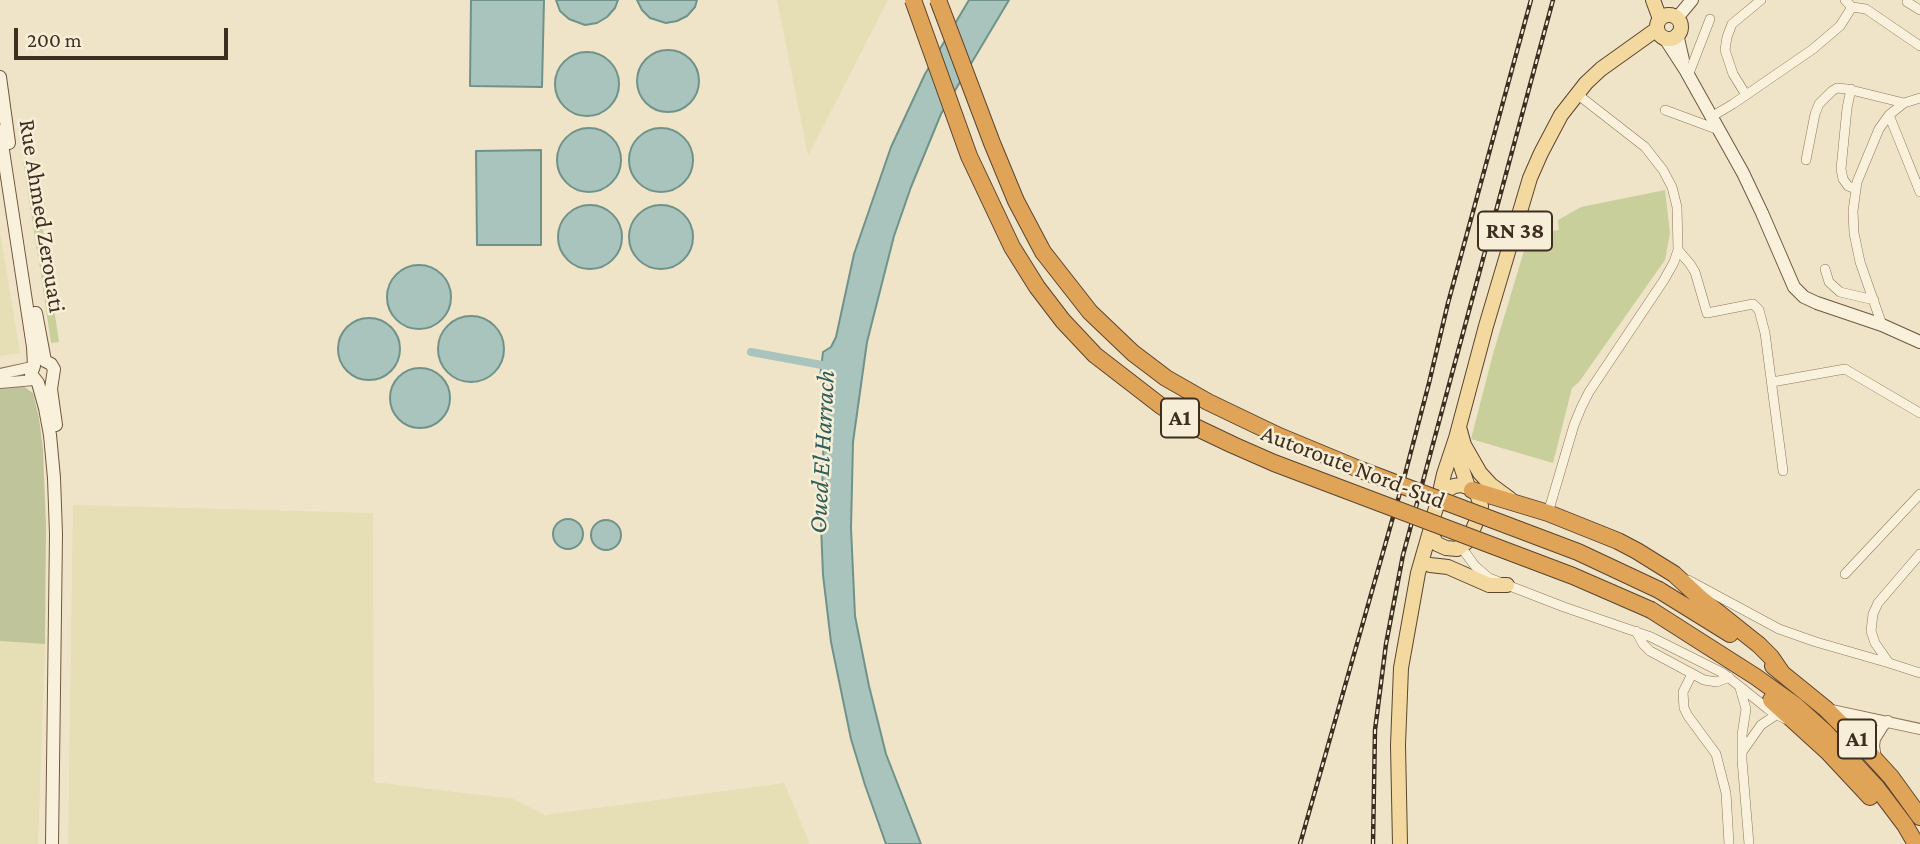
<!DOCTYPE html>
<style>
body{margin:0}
#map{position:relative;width:1920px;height:844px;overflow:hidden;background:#f0e4c8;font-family:"Crimson Pro",serif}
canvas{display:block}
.scale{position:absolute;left:14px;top:28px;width:214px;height:32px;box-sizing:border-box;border:4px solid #3d2e20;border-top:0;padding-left:9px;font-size:21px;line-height:24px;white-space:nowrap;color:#3d2e20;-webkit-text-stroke:5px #f7eed8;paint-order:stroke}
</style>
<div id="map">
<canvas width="1920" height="844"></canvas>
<div class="scale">200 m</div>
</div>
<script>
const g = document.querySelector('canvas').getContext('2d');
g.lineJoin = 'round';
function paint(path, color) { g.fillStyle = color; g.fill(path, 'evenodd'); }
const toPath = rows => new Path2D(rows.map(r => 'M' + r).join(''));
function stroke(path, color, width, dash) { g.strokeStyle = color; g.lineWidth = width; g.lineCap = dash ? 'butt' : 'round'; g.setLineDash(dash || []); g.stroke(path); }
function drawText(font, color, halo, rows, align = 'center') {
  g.font = font + ' "Crimson Pro",serif'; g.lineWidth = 5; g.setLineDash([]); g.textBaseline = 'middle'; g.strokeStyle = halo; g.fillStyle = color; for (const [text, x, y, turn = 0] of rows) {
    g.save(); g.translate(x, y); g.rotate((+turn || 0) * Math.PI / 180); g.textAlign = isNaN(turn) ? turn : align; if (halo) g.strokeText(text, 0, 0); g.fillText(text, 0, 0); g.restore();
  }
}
const farmland = toPath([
 [777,0,888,0,808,156],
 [0,232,20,353,0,356],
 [73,505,373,513,374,782,513,799,545,815,784,783,810,844,68,844],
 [0,641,45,644,38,844,0,844]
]);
const green = toPath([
 [32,160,47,256,38,257,23,161],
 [1665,190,1670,233,1665,260,1579,382,1572,388,1553,463,1471,439,1493,354,1529,234,1559,230,1558,220,1581,207],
 [47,260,59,342,51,343,39,261]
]);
const cemetery = toPath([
 [20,384,33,393,39,418,43,449,46,527,45,644,0,641,0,386]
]);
const water = toPath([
 [471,0,544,0,542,87,470,86,471,0],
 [556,0,618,0,615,8,607,17,597,23,585,25,569,19,560,11,556,0],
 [637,0,697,0,695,7,687,16,677,21,666,23,650,18,642,10,637,0],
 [969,0,1009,0,941,114,911,187,894,236,867,342,853,442,851,528,855,616,869,686,886,754,921,844,886,844,865,785,851,739,831,642,823,575,821,525,825,395,820,377,823,352,831,347,836,337,854,254,891,147,925,74,969,0],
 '637 81a31 31 0 1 1 62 0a31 31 0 1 1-62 0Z',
 '555 84a32 32 0 1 1 64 0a32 32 0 1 1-64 0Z',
 '557 160a32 32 0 1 1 64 0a32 32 0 1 1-64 0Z',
 '629 160a32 32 0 1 1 64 0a32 32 0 1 1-64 0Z',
 [541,150,541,245,477,245,476,151,541,150],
 '629 237a32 32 0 1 1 64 0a32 32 0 1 1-64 0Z',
 '558 237a32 32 0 1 1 64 0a32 32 0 1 1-64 0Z',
 '387 297a32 32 0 1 1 64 0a32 32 0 1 1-64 0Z',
 '438 349a33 33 0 1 1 66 0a33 33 0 1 1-66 0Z',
 '338 349a31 31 0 1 1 62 0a31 31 0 1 1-62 0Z',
 '390 398a30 30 0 1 1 60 0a30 30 0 1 1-60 0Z',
 '553 534a15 15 0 1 1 30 0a15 15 0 1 1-30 0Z',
 '591 535a15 15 0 1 1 30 0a15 15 0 1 1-30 0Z'
]);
const canal = toPath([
 [751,352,822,365]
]);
const minor = toPath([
 [1845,0,1852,7,1866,9,1920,46],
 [1907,2,1920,10],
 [1688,76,1710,19],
 [1851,89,1847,108,1841,169,1843,179,1848,186,1856,189],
 [1746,95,1733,74,1725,50,1727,37,1732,24,1761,0],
 [1665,110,1719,130],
 [1889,115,1920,192],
 [1711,117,1733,104,1813,49,1840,26,1852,7],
 [1806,160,1815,114,1819,104,1832,91,1837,88,1847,89,1904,103],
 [1678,250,1690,264,1695,272,1707,313,1753,304,1759,310,1765,333,1783,471],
 [1825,269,1829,282,1840,292,1874,300],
 [1882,325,1860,262,1854,233,1853,211,1857,182,1879,129,1889,115,1904,103,1920,98],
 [1772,382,1845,369,1920,413],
 [1548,513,1574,425,1581,408,1589,392,1664,280,1674,262,1678,250,1677,207,1672,187,1663,170,1645,147,1577,94],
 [1461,547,1475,566,1489,578,1564,607,1651,637,1723,673,1768,709,1785,719],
 [1920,554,1878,603,1873,614,1871,631,1875,643,1889,663,1920,673],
 [1845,574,1920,494],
 [1688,580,1779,629,1816,642,1889,663],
 [1636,631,1643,644,1650,651,1704,680,1717,682,1729,677],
 [1692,674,1683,692,1684,708,1688,716,1716,754,1726,793,1729,844],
 [1740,688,1746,709,1742,735,1742,760,1749,844],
 [1742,752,1761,725,1776,715]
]);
const tertiary = toPath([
 [0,374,32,367],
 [0,383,34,380],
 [1827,709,1920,729],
 [1876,758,1874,746,1875,739,1883,726,1888,721]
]);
const secondary = toPath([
 [1677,18,1692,0],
 [1677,34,1683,60],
 [1664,37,1686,71,1743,173,1762,213,1794,287,1804,297,1817,303,1882,325,1920,342],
 [0,77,9,143],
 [0,131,33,347,34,366,31,374,38,383,45,408,50,435,54,478,56,534,52,844],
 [36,313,45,361],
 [45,361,51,364,54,369,51,389,56,425]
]);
const primary = toPath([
 [1653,0,1660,19],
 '1657 27a12 12 0 1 1 24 0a12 12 0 1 1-24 0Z',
 [1459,427,1464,445,1480,473,1491,485,1510,499],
 [1456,443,1460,463,1468,487],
 [1461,485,1468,487,1477,494,1481,506,1480,513,1468,541,1457,549,1446,548,1437,544,1431,534,1431,523,1441,494,1454,486,1461,485],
 [1438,501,1444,474,1456,438,1486,326,1530,178,1541,153,1561,115,1586,83,1601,69,1657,29],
 [1430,565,1448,567,1489,585,1507,585],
 [1400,844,1398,745,1401,668,1418,573,1431,528]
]);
const motorway = toPath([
 [1472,490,1548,513,1618,541,1637,551,1674,574,1700,598,1759,645,1771,657,1782,673],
 [1659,590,1730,634],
 [1651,610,1756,677,1795,705,1825,732,1877,788,1905,825,1916,844],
 [1773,666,1826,709,1860,743,1891,777,1920,817],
 [1771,700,1828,752,1870,797]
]);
const rail = toPath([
 [1300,844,1403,482,1429,383,1448,303,1531,0],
 [1373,844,1375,730,1386,644,1403,555,1553,0]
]);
const motorwayBridge = toPath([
 [913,0,969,156,1012,247,1037,287,1063,321,1095,355,1161,406,1191,425,1233,445,1274,463,1573,576,1651,610],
 [938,0,992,143,1016,201,1043,252,1090,312,1133,353,1166,378,1208,402,1279,436,1361,470,1578,552,1659,590]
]);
const shields = [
 [1515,231,74],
 [1180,418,38],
 [1857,739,38]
];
const shieldNames = [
 ["RN 38",1515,231],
 ["A1",1180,418],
 ["A1",1857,739]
];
const streetNames = [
 ["Rue Ahmed Zerouati",42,216,81],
 ["Autoroute Nord-Sud",1353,467,21]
];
const waterNames = [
 ["Oued El Harrach",822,452,-87]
];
paint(farmland, '#e6deb5');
paint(green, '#c9cf9b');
paint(cemetery, '#bfc49a');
paint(water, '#a9c4bc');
stroke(water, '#6f938a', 2);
stroke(canal, '#a9c4bc', 8);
stroke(minor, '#8d765c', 10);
stroke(tertiary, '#8d765c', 12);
stroke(secondary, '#6f573f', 14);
stroke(primary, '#5b4430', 16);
stroke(motorway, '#5b4430', 18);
stroke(minor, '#faf1dc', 9);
stroke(tertiary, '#faf1dc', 10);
stroke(secondary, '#faf1dc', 12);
stroke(primary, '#f3d9a0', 14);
stroke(motorway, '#e0a458', 16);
stroke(rail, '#3d2e20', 4.5);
stroke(rail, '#f7eed8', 2, [5]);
stroke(motorwayBridge, '#5b4430', 18, []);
stroke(motorwayBridge, '#e0a458', 16);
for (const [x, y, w] of shields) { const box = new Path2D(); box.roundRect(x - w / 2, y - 19.5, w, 39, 5); g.fillStyle = '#f7eed8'; g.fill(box); stroke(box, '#3d2e20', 2); }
drawText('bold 23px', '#3d2e20', null, shieldNames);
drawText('24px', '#3d2e20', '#f7eed8', streetNames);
drawText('italic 26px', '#2f5d5a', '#f7eed8', waterNames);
</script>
